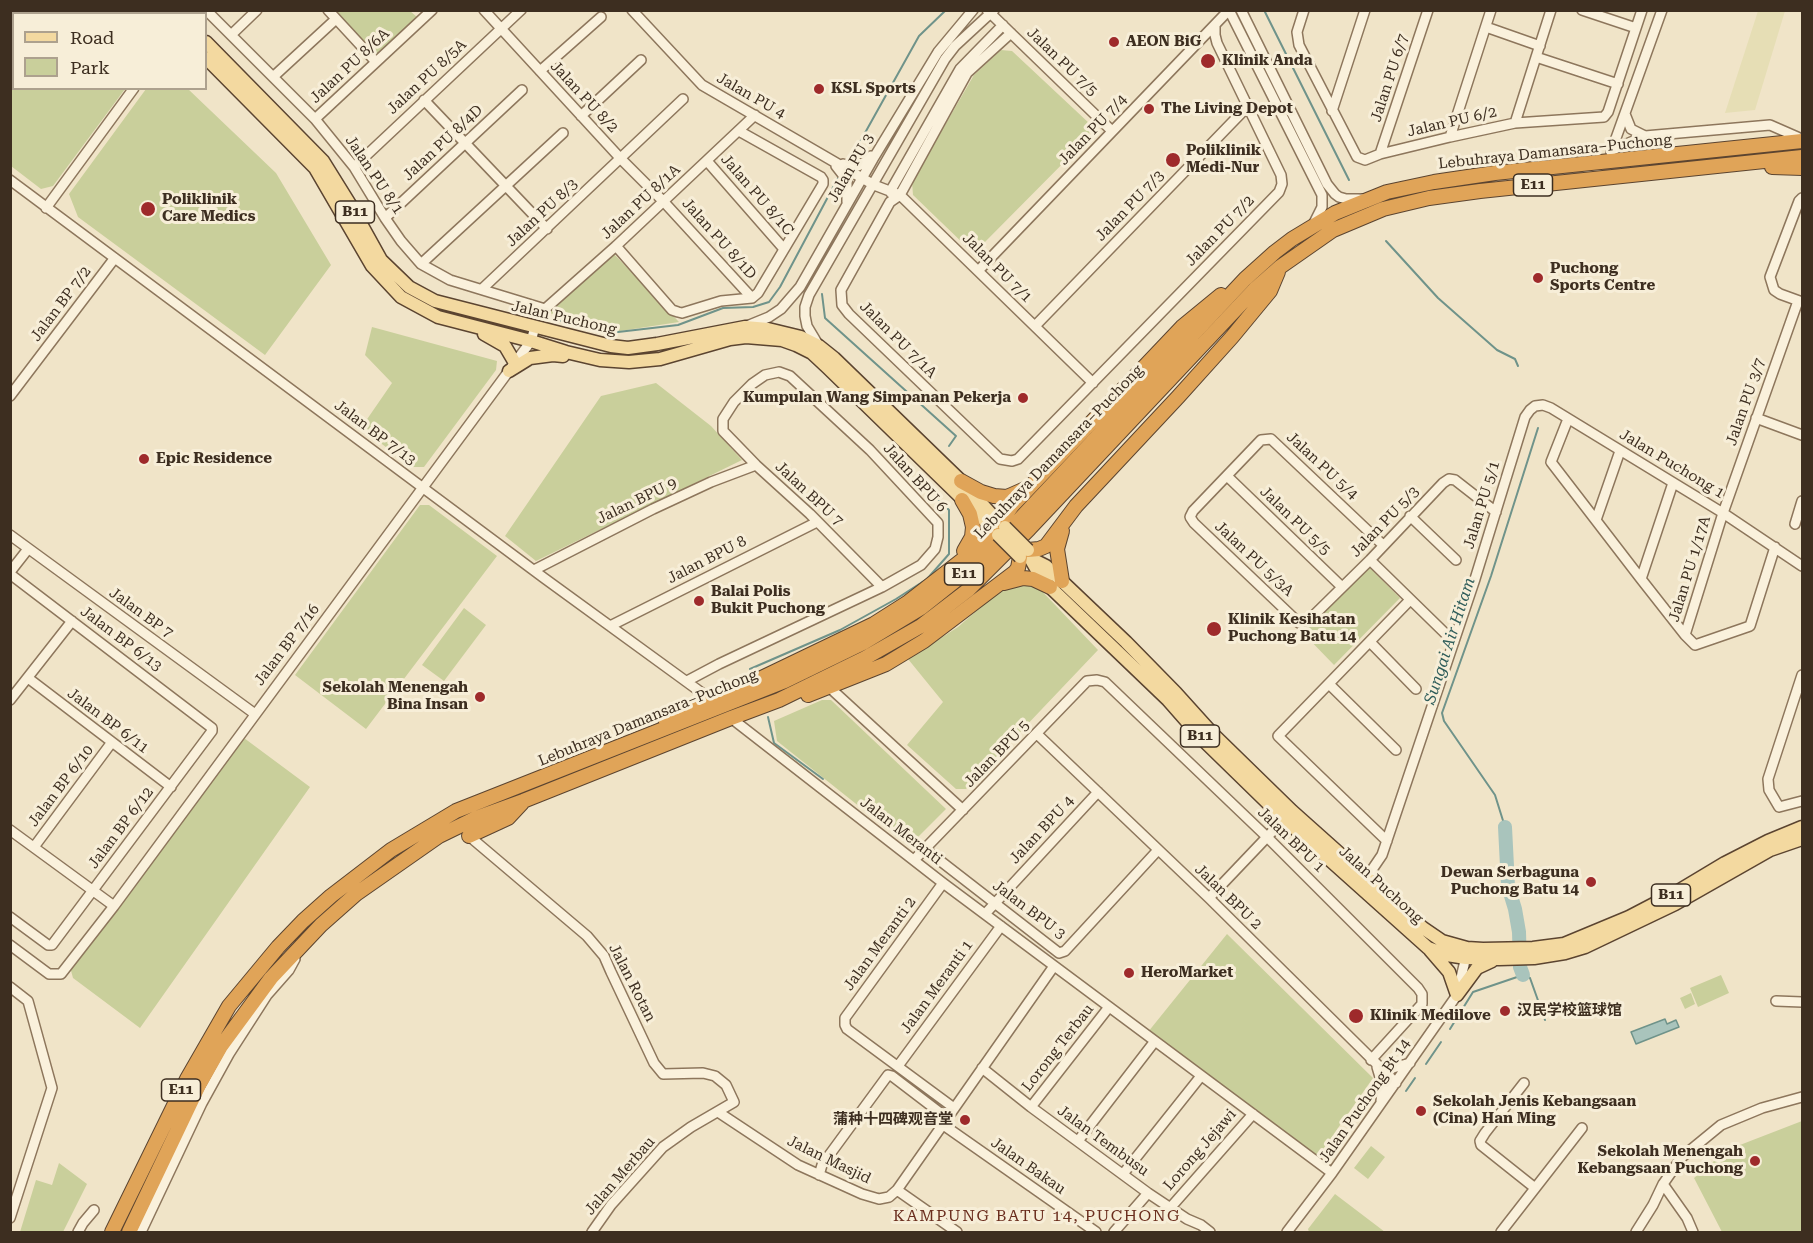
<!DOCTYPE html>
<meta charset="utf-8">
<style>
body{margin:0}
#map{position:relative;width:1813px;height:1243px;overflow:hidden;background:#f0e4c8;font-family:"Roboto Serif",serif}
canvas{display:block}
.frame{position:absolute;inset:0;border:12px solid #3d2e20;pointer-events:none}
.legend{position:absolute;left:12px;top:12px;width:195px;height:78px;box-sizing:border-box;background:#f7eed8;border:2px solid #ada18e;margin:0;padding:8px 10px;list-style:none;font-size:18px;color:#3d2e20}
.legend li{display:flex;align-items:center;gap:12px;height:30px}
.legend b{width:30px;border:2px solid #ada18e}
</style>
<div id="map">
<canvas width="1813" height="1243"></canvas>
<div class="frame"></div>
<ul class="legend">
<li><b style="height:8px;background:#f3d9a0"></b>Road</li>
<li><b style="height:16px;background:#c9cf9b"></b>Park</li>
</ul>
</div>
<script>
const g = document.querySelector('canvas').getContext('2d');
g.lineJoin = 'round';
function paint(path, color) { g.fillStyle = color; g.fill(path, 'evenodd'); }
const toPath = rows => new Path2D(rows.map(r => 'M' + r).join(''));
function stroke(path, color, width, dash) { g.strokeStyle = color; g.lineWidth = width; g.lineCap = dash ? 'butt' : 'round'; g.setLineDash(dash || []); g.stroke(path); }
function drawText(font, color, halo, rows, align = 'center') {
  g.font = font + ' "Roboto Serif","Noto Sans SC",serif'; g.lineWidth = 6; g.setLineDash([]); g.textBaseline = 'middle'; g.strokeStyle = halo; g.fillStyle = color; for (const [text, x, y, turn = 0] of rows) {
    g.save(); g.translate(x, y); g.rotate((+turn || 0) * Math.PI / 180); g.textAlign = isNaN(turn) ? turn : align; if (halo) g.strokeText(text, 0, 0); g.fillText(text, 0, 0); g.restore();
  }
}
const farmland = toPath([
 [1758,11,1785,11,1755,110,1725,113]
]);
const green = toPath([
 [336,11,410,11,417,17,376,55],
 [11,45,13,48,14,88,125,89,53,186,41,189,11,166],
 [1001,50,1012,51,1090,124,1089,137,980,247,969,249,913,195,912,182,974,75],
 [146,89,188,89,276,173,331,265,265,355,78,217,69,194],
 [613,253,679,322,620,331,549,313],
 [372,327,497,361,496,370,424,467,412,467,361,428,392,383,365,355],
 [656,383,711,426,742,460,536,561,505,536,601,396],
 [420,505,429,505,497,556,366,729,295,675],
 [1367,565,1400,598,1334,665,1302,632],
 [1026,583,1037,586,1098,650,966,789,956,789,907,745,943,702,908,659,958,627,998,592,1013,585],
 [464,608,486,625,444,681,422,665],
 [822,700,831,700,946,809,909,846,777,741,774,721],
 [244,738,310,787,140,1028,73,978,70,967],
 [1227,934,1373,1078,1317,1158,1148,1032],
 [1721,975,1729,993,1698,1007,1690,988],
 [1691,993,1695,1004,1685,1009,1680,998],
 [1802,1121,1802,1232,1722,1232,1694,1178,1727,1150],
 [1371,1146,1385,1157,1368,1179,1354,1168],
 [59,1163,87,1184,63,1232,20,1232,36,1180,52,1185],
 [1335,1194,1385,1232,1309,1232,1308,1229]
]);
const water = toPath([
 [1665,1019,1667,1024,1676,1020,1679,1027,1636,1044,1631,1032,1665,1019]
]);
const stream = toPath([
 [1264,10,1349,180],
 [851,158,919,36,946,10],
 [1386,241,1438,298,1497,350,1515,359,1518,366],
 [822,294,825,318,956,436,949,446],
 [552,319,618,332,678,325,723,308,753,307,769,302,780,287,838,178],
 [753,675,750,669,840,630,896,599,927,579,949,554,949,510,919,481],
 [768,717,774,743,823,779],
 [1505,827,1495,795,1444,721,1442,713,1491,576,1538,428],
 [1450,1029,1473,992,1523,975,1530,978,1545,1020],
 [1426,1064,1441,1042],
 [1406,1091,1415,1078]
]);
const river = toPath([
 [1505,827,1508,886,1515,909,1519,932,1520,967,1523,975]
]);
const minor = toPath([
 [82,10,85,14],
 [206,10,315,119,354,167,385,218,401,241,421,264,450,280,545,309,616,246,755,115],
 [328,10,376,62],
 [484,10,621,159,664,202,752,298],
 [632,10,702,85,850,171,874,185,900,195,1093,383],
 [987,10,1112,131],
 [1229,10,1322,195,1322,207,1314,223],
 [1241,10,1327,184,1335,194,1339,197,1346,199,1362,199],
 [1304,10,1297,32,1299,45,1357,157,1365,160,1380,154,1450,137,1515,123,1604,117,1608,112,1642,10],
 [1582,10,1636,28],
 [1486,27,1540,46],
 [1011,33,967,73,900,195,890,202,841,290,842,305,849,314,1000,459,1012,461,1018,459,1279,192,1282,184,1281,175,1217,43,1215,35,1215,25],
 [231,35,257,10],
 [1536,57,1618,84],
 [540,71,601,17],
 [273,77,336,19],
 [424,100,547,229],
 [1332,111,1365,10],
 [1625,114,1631,129,1645,136],
 [581,116,641,60],
 [315,119,432,10],
 [1515,123,1551,10],
 [1450,137,1491,10],
 [1613,150,1645,136,1770,125,1802,139],
 [1611,152,1662,10],
 [1380,154,1428,10],
 [707,161,784,249],
 [843,164,851,167,858,166,865,162,871,156],
 [836,166,847,180,847,202],
 [354,167,521,10],
 [10,180,544,578,702,693,714,699],
 [891,193,891,190,960,69,1003,25],
 [1802,198,1799,201,1770,277,1774,290,1780,294,1802,302],
 [46,208,134,88],
 [385,218,522,90],
 [616,246,672,310,678,312,682,313,721,301,752,298,758,293,823,184,823,180,821,177,739,131],
 [421,264,563,133],
 [978,271,1229,10],
 [482,289,683,99],
 [747,326,769,317,781,309,800,287,873,159,938,52,973,10],
 [1035,326,1248,106],
 [819,346,807,326,805,316,805,307,809,295,945,59,955,46,994,10],
 [10,396,114,259],
 [1756,418,1802,435],
 [1568,419,1551,462,1641,579,1685,635,1695,645,1750,626,1775,547],
 [1227,476,1342,587],
 [1410,516,1456,560],
 [1596,520,1620,451],
 [1795,524,1802,501],
 [10,535,255,714],
 [1383,545,1271,439,1261,440,1193,511,1190,517,1194,523,1299,623,1308,621,1370,560,1443,483,1449,479,1455,480,1496,512],
 [1370,560,1454,642],
 [534,570,653,509,711,482,756,465],
 [10,572,28,549],
 [10,574,212,728,212,731,52,945,48,945,10,917],
 [1641,579,1673,483],
 [610,626,817,522],
 [1685,635,1723,513,1798,301],
 [1370,642,1416,689],
 [1802,675,1768,779,1769,790,1779,807,1802,801],
 [28,678,171,787],
 [687,681,719,664,882,587,921,565,935,549,938,537,938,523,870,450,790,376,779,372,765,375,752,384,734,402,723,419,723,431,756,465,810,514,882,587],
 [1329,684,1396,750],
 [829,687,963,810],
 [10,700,72,621],
 [731,718,943,883,1332,1173],
 [1037,734,1209,898,1396,1083],
 [10,830,114,906],
 [469,836,587,936,604,956,611,972,654,1063,663,1074,703,1073,715,1076,726,1085,734,1102,691,1127,663,1147,611,1205,592,1232],
 [1387,841,1278,736,1410,600],
 [34,847,112,742],
 [925,849,1059,953,1065,951,1158,850],
 [914,860,1087,681,1097,680,1105,682,1267,837,1418,988,1422,994,1422,1004,1371,1060],
 [1367,877,1382,855,1475,579,1525,417,1530,410,1535,406,1543,405,1551,408,1723,513,1802,566],
 [943,883,845,1018,845,1025,847,1029,954,1108],
 [1209,898,1288,815],
 [985,914,1098,792],
 [10,945,49,974,61,974,114,906,531,341,535,327],
 [10,987,28,1001,52,1088,10,1218],
 [1776,1001,1802,1002],
 [898,1066,1001,926],
 [1377,1066,1393,1068,1410,1063],
 [1377,1067,1383,1087,1381,1101],
 [982,1068,1031,1107,1148,1193,1187,1219,1201,1225,1210,1232],
 [1524,1083,1485,1133,1480,1141,1481,1145,1535,1188],
 [1031,1107,1109,1007],
 [718,1112,798,1165,862,1194,879,1199,889,1197,897,1190,1054,966],
 [942,1124,1096,1232],
 [1078,1141,1155,1041],
 [1123,1174,1201,1076],
 [819,1175,822,1165,888,1075,892,1076,947,1118],
 [1663,1184,1687,1218,1693,1232],
 [897,1190,957,1232],
 [1171,1207,1253,1114],
 [78,1232,83,1223,94,1210],
 [141,1232,202,1103,229,1054,267,995,289,970,295,959],
 [1114,1232,1148,1193],
 [1287,1232,1332,1173,1457,995,1467,952],
 [1501,1232,1582,1128],
 [1636,1232,1653,1205,1663,1184,1682,1157,1721,1125,1762,1108,1802,1097]
]);
const major = toPath([
 [158,10,161,14],
 [173,10,176,14],
 [206,42,323,161,351,206,381,260,409,287,435,301,611,346,628,348,657,344,745,327,768,329,801,337,819,346,834,358,961,481,991,514,998,535],
 [206,58,315,168,372,266,401,297,438,317,531,341,566,352,600,360,629,362,660,359,730,339,746,337,782,340,796,345,812,353,827,367,985,521,999,525],
 [484,334,505,346,515,363],
 [509,371,530,358,553,355,563,356],
 [1028,550,1030,558,1038,572,1050,587,1168,700,1204,741,1284,819,1428,948,1447,955,1466,958,1499,959,1534,958,1565,953,1585,947,1675,904,1770,850,1802,839],
 [1030,558,1046,566,1126,642,1176,693,1213,734,1292,811,1423,928,1442,941,1467,948,1483,949,1533,948,1564,944,1629,917,1675,893,1725,863,1768,841,1802,827],
 [1430,950,1449,972,1457,995],
 [1457,995,1477,968,1492,961]
]);
const highway = toPath([
 [1772,167,1802,168],
 [961,481,981,492,994,496,1007,497,1025,489],
 [962,500,970,514,973,527,972,537,964,551],
 [1005,527,1005,520,1007,513,1012,506,1182,327,1221,295],
 [1028,550,1039,549,1046,546,1076,506,1178,397,1232,337,1270,291,1278,272],
 [1062,581,1057,549,1062,531],
 [1004,583,1023,578,1033,579,1050,587],
 [808,695,886,664,924,641,1015,572,1018,568,1020,557],
 [665,719,683,710,747,685,874,624,907,603,966,557,981,539,998,535],
 [469,836,508,818,522,803],
 [112,1232,187,1079,229,1006,278,947,303,921,331,896,391,850,456,811,785,681,863,643,921,608,965,573,1019,520,1245,279,1275,252,1292,239,1335,213,1387,192,1434,182,1495,173,1802,141],
 [129,1232,199,1085,221,1046,271,978,321,925,356,894,439,836,476,818,523,801,731,718,779,700,865,658,921,626,968,590,1029,529,1255,289,1280,267,1333,230,1383,209,1429,198,1480,191,1802,157]
]);
const majorBridge = toPath([
 [1005,527,1028,550],
 [998,535,1020,557]
]);
const markers = [
 [1114,42,6,"#9e2a2b"],
 [1208,61,8,"#9e2a2b"],
 [819,89,6,"#9e2a2b"],
 [1149,109,6,"#9e2a2b"],
 [1173,160,8,"#9e2a2b"],
 [148,209,8,"#9e2a2b"],
 [1538,278,6,"#9e2a2b"],
 [1023,398,6,"#9e2a2b"],
 [144,459,6,"#9e2a2b"],
 [699,601,6,"#9e2a2b"],
 [1214,629,8,"#9e2a2b"],
 [480,697,6,"#9e2a2b"],
 [1591,882,6,"#9e2a2b"],
 [1129,973,6,"#9e2a2b"],
 [1505,1011,6,"#9e2a2b"],
 [1356,1016,8,"#9e2a2b"],
 [1421,1111,6,"#9e2a2b"],
 [965,1120,6,"#9e2a2b"],
 [1755,1161,6,"#9e2a2b"]
];
const shields = [
 [1533,185,39],
 [355,212,39],
 [964,574,39],
 [1200,736,39],
 [1671,895,39],
 [181,1090,39]
];
const shieldNames = [
 ["E11",1533,185],
 ["B11",355,212],
 ["E11",964,574],
 ["B11",1200,736],
 ["B11",1671,895],
 ["E11",181,1090]
];
const poiNames = [
 ["AEON BiG",1126,42],
 ["Klinik Anda",1222,61],
 ["KSL Sports",831,89],
 ["The Living Depot",1161,109],
 ["Poliklinik",1186,151],
 ["Medi-Nur",1186,168],
 ["Poliklinik",162,200],
 ["Care Medics",162,217],
 ["Puchong",1550,269],
 ["Sports Centre",1550,286],
 ["Kumpulan Wang Simpanan Pekerja",1011,398,"right"],
 ["Epic Residence",156,459],
 ["Balai Polis",711,592],
 ["Bukit Puchong",711,609],
 ["Klinik Kesihatan",1228,620],
 ["Puchong Batu 14",1228,637],
 ["Sekolah Menengah",468,688,"right"],
 ["Bina Insan",468,705,"right"],
 ["Dewan Serbaguna",1579,873,"right"],
 ["Puchong Batu 14",1579,890,"right"],
 ["HeroMarket",1141,973],
 ["汉民学校篮球馆",1517,1011],
 ["Klinik Medilove",1370,1016],
 ["Sekolah Jenis Kebangsaan",1433,1102],
 ["(Cina) Han Ming",1433,1119],
 ["蒲种十四碑观音堂",953,1120,"right"],
 ["Sekolah Menengah",1743,1152,"right"],
 ["Kebangsaan Puchong",1743,1169,"right"]
];
const streetNames = [
 ["Jalan PU 7/5",1062,62,44],
 ["Jalan PU 8/6A",350,66,-43],
 ["Jalan PU 8/5A",427,77,-43],
 ["Jalan PU 6/7",1390,78,-72],
 ["Jalan PU 4",751,96,30],
 ["Jalan PU 8/2",584,97,47],
 ["Jalan PU 6/2",1452,122,-13],
 ["Jalan PU 7/4",1093,130,-46],
 ["Jalan PU 8/4D",443,143,-43],
 ["Lebuhraya Damansara–Puchong",1555,152,-6],
 ["Jalan PU 3",851,168,-60],
 ["Jalan PU 8/1",374,175,56],
 ["Jalan PU 8/1C",757,195,49],
 ["Jalan PU 8/1A",641,202,-43],
 ["Jalan PU 7/3",1130,206,-46],
 ["Jalan PU 8/3",542,213,-43],
 ["Jalan PU 7/2",1220,231,-46],
 ["Jalan PU 8/1D",719,239,48],
 ["Jalan PU 7/1",997,268,45],
 ["Jalan BP 7/2",61,304,-53],
 ["Jalan Puchong",564,318,13],
 ["Jalan PU 7/1A",898,340,45],
 ["Jalan PU 3/7",1746,402,-71],
 ["Jalan BP 7/13",375,433,37],
 ["Lebuhraya Damansara–Puchong",1059,452,-46],
 ["Jalan Puchong 1",1672,464,31],
 ["Jalan PU 5/4",1322,466,43],
 ["Jalan BPU 6",915,478,48],
 ["Jalan BPU 7",809,494,43],
 ["Jalan BPU 9",637,501,-26],
 ["Jalan PU 5/1",1482,505,-73],
 ["Jalan PU 5/5",1295,521,44],
 ["Jalan PU 5/3",1385,522,-46],
 ["Jalan PU 5/3A",1254,559,43],
 ["Jalan BPU 8",707,560,-27],
 ["Jalan PU 1/17A",1690,569,-73],
 ["Jalan BP 7",141,613,36],
 ["Jalan BP 6/13",121,639,37],
 ["Jalan BP 7/16",287,645,-53],
 ["Lebuhraya Damansara–Puchong",648,718,-22],
 ["Jalan BP 6/11",108,721,37],
 ["Jalan BPU 5",997,754,-46],
 ["Jalan BP 6/10",61,786,-53],
 ["Jalan BP 6/12",121,828,-53],
 ["Jalan BPU 4",1042,830,-47],
 ["Jalan Meranti",901,831,38],
 ["Jalan BPU 1",1291,840,44],
 ["Jalan Puchong",1381,885,42],
 ["Jalan BPU 2",1228,897,44],
 ["Jalan BPU 3",1029,910,37],
 ["Jalan Meranti 2",880,944,-54],
 ["Jalan Rotan",632,983,63],
 ["Jalan Meranti 1",937,987,-54],
 ["Lorong Terbau",1058,1048,-52],
 ["Jalan Puchong Bt 14",1365,1101,-55],
 ["Jalan Tembusu",1103,1141,36],
 ["Lorong Jejawi",1200,1150,-49],
 ["Jalan Masjid",829,1160,26],
 ["Jalan Bakau",1028,1166,35],
 ["Jalan Merbau",620,1176,-49]
];
const waterNames = [
 ["Sungai Air Hitam",1450,641,-72]
];
const neighbourhoodNames = [
 ["KAMPUNG BATU 14, PUCHONG",1037,1216]
];
paint(farmland, '#e6deb5');
paint(green, '#c9cf9b');
paint(water, '#a9c4bc');
stroke(water, '#6f938a', 1.5);
stroke(stream, '#6f938a', 2);
stroke(river, '#a9c4bc', 14);
stroke(minor, '#8d765c', 12);
stroke(major, '#5b4430', 15);
stroke(highway, '#5b4430', 16);
stroke(minor, '#faf1dc', 9);
stroke(major, '#f3d9a0', 12);
stroke(highway, '#e0a458', 14);
stroke(majorBridge, '#5b4430', 15, []);
stroke(majorBridge, '#f3d9a0', 12);
for (const [x, y, r, color] of markers) { const dot = new Path2D(); dot.arc(x, y, r, 0, 2 * Math.PI); g.fillStyle = color; g.fill(dot); stroke(dot, '#f7eed8', 2); }
for (const [x, y, w] of shields) { const box = new Path2D(); box.roundRect(x - w / 2, y - 11, w, 22, 4.5); g.fillStyle = '#f7eed8'; g.fill(box); stroke(box, '#3d2e20', 1.5); }
drawText('bold 14px', '#3d2e20', null, shieldNames);
drawText('bold 15px', '#3d2e20', '#f7eed8', poiNames, 'left');
drawText('15px', '#3d2e20', '#f7eed8', streetNames);
drawText('italic 16px', '#2f5d5a', '#f7eed8', waterNames);
g.letterSpacing = '1.5px';
drawText('16px', '#6b2e1e', '#f7eed8', neighbourhoodNames);
g.letterSpacing = '0px';
</script>
